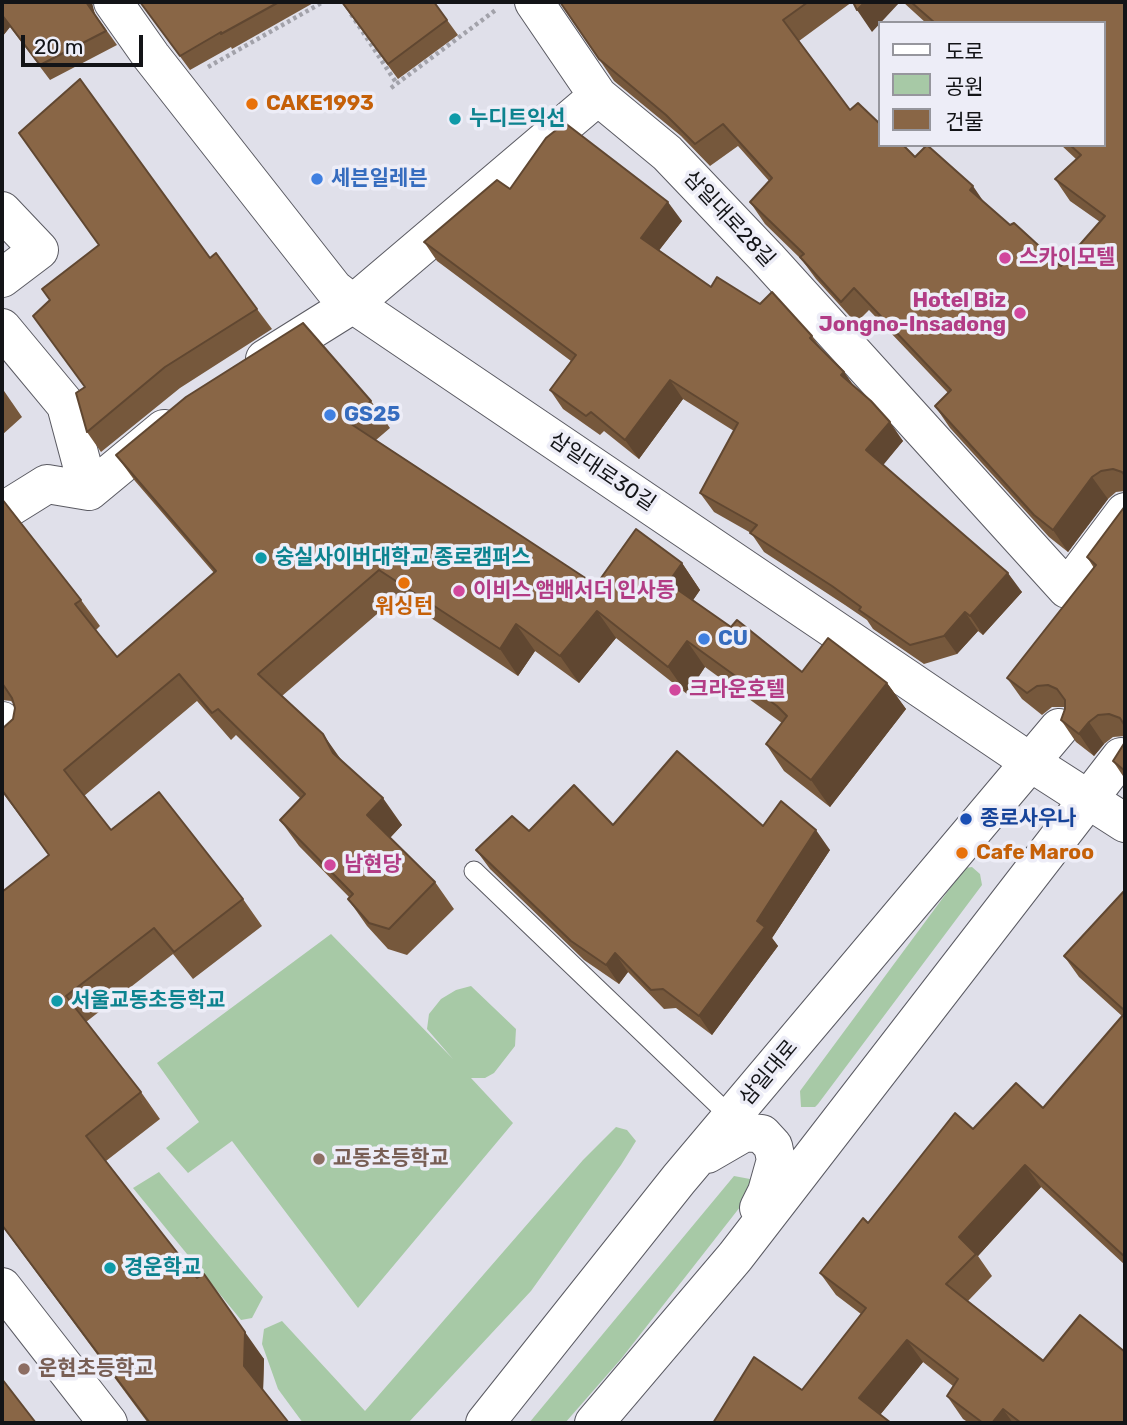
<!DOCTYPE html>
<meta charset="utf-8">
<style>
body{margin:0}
#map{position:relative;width:1127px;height:1425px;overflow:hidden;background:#e0e0ea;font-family:Rubik,"Noto Sans KR",sans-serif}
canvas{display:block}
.frame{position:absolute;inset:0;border:4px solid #131417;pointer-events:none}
.legend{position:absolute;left:878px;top:21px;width:228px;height:126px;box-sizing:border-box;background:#ededf7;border:2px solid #96969d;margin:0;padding:9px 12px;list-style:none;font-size:21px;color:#131417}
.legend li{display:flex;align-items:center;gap:14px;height:35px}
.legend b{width:35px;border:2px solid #96969d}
.scale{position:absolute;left:21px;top:35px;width:122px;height:32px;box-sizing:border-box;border:4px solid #131417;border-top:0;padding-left:9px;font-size:21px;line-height:24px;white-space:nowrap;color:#131417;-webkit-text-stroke:5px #ededf7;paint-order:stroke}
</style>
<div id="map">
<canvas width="1127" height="1425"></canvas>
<div class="frame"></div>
<ul class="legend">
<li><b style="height:9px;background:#fff"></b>도로</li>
<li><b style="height:19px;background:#a7c9a6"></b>공원</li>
<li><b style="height:19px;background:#896646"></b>건물</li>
</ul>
<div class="scale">20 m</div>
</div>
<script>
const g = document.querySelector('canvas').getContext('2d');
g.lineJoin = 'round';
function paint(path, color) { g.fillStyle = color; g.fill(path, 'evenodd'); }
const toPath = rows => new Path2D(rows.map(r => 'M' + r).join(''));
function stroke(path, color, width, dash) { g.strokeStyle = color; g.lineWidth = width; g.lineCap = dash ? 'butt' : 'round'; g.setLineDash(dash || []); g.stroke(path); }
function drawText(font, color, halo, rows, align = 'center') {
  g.font = font + ' Rubik,"Noto Sans KR",sans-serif'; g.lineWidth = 7; g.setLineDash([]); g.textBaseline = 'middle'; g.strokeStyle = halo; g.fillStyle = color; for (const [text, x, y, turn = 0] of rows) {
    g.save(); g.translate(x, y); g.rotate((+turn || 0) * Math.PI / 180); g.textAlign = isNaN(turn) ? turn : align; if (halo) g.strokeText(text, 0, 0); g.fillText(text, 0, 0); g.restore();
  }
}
const green = toPath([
 [972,867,980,874,982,885,818,1104,815,1107,801,1107,800,1091,965,868],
 [331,934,453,1059,427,1029,429,1014,441,999,456,990,471,986,516,1029,515,1046,494,1073,485,1078,471,1078,513,1123,358,1308,232,1141,188,1173,166,1148,199,1122,157,1063],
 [616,1127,627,1130,636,1141,621,1165,531,1291,408,1423,303,1423,278,1389,262,1344,264,1329,282,1321,365,1411,583,1160],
 [159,1172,263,1297,252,1318,241,1320,133,1188],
 [734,1176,750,1179,751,1193,621,1359,565,1423,529,1423]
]);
const path = toPath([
 [351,14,397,84],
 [208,67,323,2],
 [391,88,497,9]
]);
const lane = toPath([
 [474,871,731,1117]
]);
const street = toPath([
 [113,2,151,56,334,289,353,304,1030,762,1125,823],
 [534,2,598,96,667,153,767,258,1067,589,1125,512],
 [2,211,39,250,2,278],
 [2,328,66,405,89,491,47,484,2,512],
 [265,359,353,304,598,96],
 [89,491,164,429],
 [2,721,12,736,2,743],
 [2,1287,108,1423]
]);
const primary = toPath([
 [707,1154,745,1132,762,1134,773,1146,776,1160,767,1192,759,1208],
 [485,1423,679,1179,1059,728],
 [594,1423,735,1257,1121,757]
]);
const wall = toPath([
 [2,2,91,3,95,14,117,45,50,80,10,27,2,37],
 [140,2,315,2,232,49,231,47,190,70],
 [341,2,434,2,458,35,398,79],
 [560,2,852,2,799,41,850,110,915,157,983,201,1010,225,1061,266,1100,222,1070,201,1055,179,1076,159,1061,145,1104,145,1104,23,926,23,903,2,1125,2,1125,491,1116,492,1108,499,1068,552,1049,537,950,428,935,406,948,393,869,310,856,323,816,279,802,260,765,224,750,202,769,181,738,146,710,166,681,136,614,81],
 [510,189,682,221,659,250,711,287,760,304,812,336,822,350,844,372,854,386,903,441,883,464,1022,592,983,635,978,631,957,654,924,664,873,629,867,620,845,605,764,552,751,533,714,512,700,493,734,431,683,399,639,459,604,431,600,435,563,409,550,390,571,361,437,261,424,242],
 [210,258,257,309,272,329,180,388,101,452,87,432,85,387,33,316,50,300],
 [2,388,22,417,2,435],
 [371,401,390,428,376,440,596,585,682,563,700,590,693,600,731,627,802,672,887,683,906,709,830,807,784,771,766,744,782,723,705,667,687,694,616,638,579,683,535,651,518,676,398,596,282,696,402,825,390,838,435,882,454,909,407,955,388,949,367,926,348,899,349,897,299,846,280,820,300,798,236,735,231,740,197,701,84,796,111,830,243,899,262,926,193,979,173,954,86,1022,141,1092,160,1119,106,1161,197,1278,264,1359,263,1390,289,1423,148,1423,2,1226,2,892,49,855,2,792,2,729,13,719,15,708,13,703,11,701,2,700,2,499,81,600,100,626,96,630,117,657,214,573,135,481,116,455],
 [1125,506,1125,736,1113,737,1104,744,1094,756,1076,742,1061,720,1065,707,1052,707,1042,715,1022,699,1007,678,1094,568,1087,557],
 [1125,742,1125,779,1113,761],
 [763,826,830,850,772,938,778,946,712,1035,676,1008,664,1009,628,972,619,984,584,960,490,869,476,850,529,831],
 [1125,890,1125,1265,1041,1187,978,1256,992,1276,968,1301,1125,1423,969,1423,963,1419,947,1396,953,1386,923,1362,880,1415,802,1390,861,1314,836,1295,820,1273,868,1223,973,1129,1043,1108,1122,1016,1079,977,1064,956]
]);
const shadedWall = toPath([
 [86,2,92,2,95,15],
 [865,2,900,2,872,32,857,10],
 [2,15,10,27,2,37],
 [973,186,988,208,970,190],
 [668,202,682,221,654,257,641,238],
 [844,372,857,391,841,375],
 [670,380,683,399,639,459,625,440],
 [890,422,903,441,880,469,866,450],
 [1092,477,1108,499,1068,552,1053,530],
 [682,563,700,590,687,609,668,583],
 [1008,573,1022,592,983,635,970,616],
 [597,611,616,638,579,683,560,656],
 [965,612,978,631,957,654,944,636],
 [516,624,535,651,518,676,500,649],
 [687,641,705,667,687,694,668,667],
 [887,683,906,709,830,807,811,780],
 [1089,722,1104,744,1094,756,1079,734],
 [323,734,342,761,333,753],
 [383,798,402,825,386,842,367,815],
 [816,830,830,850,772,938,778,946,712,1035,699,1016,757,921],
 [615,953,628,972,619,984,606,965],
 [1025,1165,1041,1187,978,1256,959,1237],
 [245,1332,264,1359,263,1392,244,1366],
 [907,1340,923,1362,875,1421,859,1398],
 [1003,1409,1013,1423,992,1423]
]);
const building = toPath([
 [2,2,86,2,106,31,40,65,2,15,2,2],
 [140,2,279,2,221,34,221,32,180,56,140,2],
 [342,2,434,2,447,20,388,64,342,2],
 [560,2,808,2,783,20,850,110,858,103,880,124,880,145,903,145,915,157,927,145,973,186,970,190,1010,225,1014,223,1061,266,1105,216,1055,179,1081,155,1070,145,1104,145,1104,23,935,23,911,2,1125,2,1125,476,1122,472,1113,469,1101,471,1092,477,1053,530,1034,515,935,406,951,390,854,288,841,302,800,257,804,254,750,202,772,178,723,124,695,144,666,115,599,59,560,2],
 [853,2,865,2,857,10,853,2],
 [80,79,210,258,216,253,257,309,165,367,87,432,76,393,85,387,33,316,50,300,42,289,99,245,19,133,80,79],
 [565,123,668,202,641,238,711,287,717,277,760,304,772,292,812,336,810,338,844,372,841,375,871,401,890,422,866,450,1008,573,970,616,965,612,944,636,910,645,859,610,861,607,832,586,750,533,757,525,700,493,738,423,670,380,625,440,591,412,586,416,550,390,576,355,424,242,497,180,510,189,546,138,565,123],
 [303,323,371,401,348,422,596,585,636,529,682,563,668,583,731,627,737,620,802,672,828,638,887,683,811,780,766,744,787,716,777,706,687,641,668,667,597,611,560,656,516,624,500,649,379,570,258,674,323,734,333,753,383,798,367,815,435,882,389,929,369,923,348,899,353,894,280,820,305,794,218,709,212,713,179,674,64,770,111,830,159,792,243,899,174,952,154,928,66,996,141,1092,86,1136,197,1278,204,1274,245,1332,244,1366,289,1423,150,1423,2,1225,2,892,49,855,2,790,2,729,13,719,15,708,12,698,2,683,2,499,81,600,75,604,117,657,216,571,116,455,186,397,303,323],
 [1125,506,1125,726,1120,718,1109,714,1098,715,1089,722,1079,734,1061,720,1065,709,1065,700,1057,689,1048,685,1037,686,1027,693,1007,678,1096,565,1087,557,1125,506],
 [1125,742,1125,771,1113,761,1125,742],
 [677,751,763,826,781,801,816,830,757,921,765,927,699,1016,663,989,651,990,615,953,606,965,571,941,476,850,512,816,529,831,574,785,613,825,677,751],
 [1125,890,1125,1011,1064,956,1125,890],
 [1123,1015,1125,1017,1125,1257,1025,1165,959,1237,976,1254,946,1284,1043,1361,1080,1315,1125,1352,1125,1423,1021,1423,1003,1409,992,1423,983,1423,947,1396,958,1379,907,1340,859,1398,891,1423,713,1423,754,1357,802,1390,866,1308,820,1273,863,1218,868,1223,955,1113,973,1129,1016,1083,1043,1108,1123,1015],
 [2,1379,36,1423,2,1423,2,1379]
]);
const markers = [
 [252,104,7,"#e8710a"],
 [455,119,7,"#0f9aa8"],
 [317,179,7,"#3f7fe0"],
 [1005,258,7,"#d1479c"],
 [1020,313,7,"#d1479c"],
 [330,415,7,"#3f7fe0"],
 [261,558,7,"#0f9aa8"],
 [404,583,7,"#e8710a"],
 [459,591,7,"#d1479c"],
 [704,639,7,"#3f7fe0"],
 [675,690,7,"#d1479c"],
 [966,819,7,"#1a4fb4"],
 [962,853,7,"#e8710a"],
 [330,865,7,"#d1479c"],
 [57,1001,7,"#0f9aa8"],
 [319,1159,7,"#8d6e63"],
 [110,1268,7,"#0f9aa8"],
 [24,1369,7,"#8d6e63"]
];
const foodNames = [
 ["CAKE1993",266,104],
 ["워싱턴",404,607,"center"],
 ["Cafe Maroo",976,853]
];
const cultureNames = [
 ["누디트익선",469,119],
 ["숭실사이버대학교 종로캠퍼스",275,558],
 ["서울교동초등학교",71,1001],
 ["경운학교",124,1268]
];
const shopNames = [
 ["세븐일레븐",331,179],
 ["GS25",344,415],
 ["CU",718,639]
];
const streetNames = [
 ["삼일대로28길",729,219,47],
 ["삼일대로30길",602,472,34],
 ["삼일대로",769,1073,-50]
];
const hotelNames = [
 ["스카이모텔",1019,258],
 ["Hotel Biz",1006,301,"right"],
 ["Jongno-Insadong",1006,325,"right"],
 ["이비스 앰배서더 인사동",473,591],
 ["크라운호텔",689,690],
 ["남현당",344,865]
];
const transitNames = [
 ["종로사우나",980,819]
];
const educationNames = [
 ["교동초등학교",333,1159],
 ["운현초등학교",38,1369]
];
paint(green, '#a7c9a6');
stroke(lane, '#5a5a62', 21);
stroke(street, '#5a5a62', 40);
stroke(primary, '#5a5a62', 40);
stroke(path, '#a2a2aa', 4.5, [3.5, 3.5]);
stroke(lane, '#fff', 19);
stroke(street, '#fff', 38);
stroke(primary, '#fff', 38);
paint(wall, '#76583c');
paint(shadedWall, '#604731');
paint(building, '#896646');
stroke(building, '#604731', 2);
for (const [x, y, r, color] of markers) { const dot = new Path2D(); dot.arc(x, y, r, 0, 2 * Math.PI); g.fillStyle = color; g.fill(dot); stroke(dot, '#ededf7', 2.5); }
drawText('bold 21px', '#c56008', '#ededf7', foodNames, 'left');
drawText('bold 21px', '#0d838f', '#ededf7', cultureNames, 'left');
drawText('bold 21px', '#366cbe', '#ededf7', shopNames, 'left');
drawText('21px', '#131417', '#ededf7', streetNames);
drawText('bold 21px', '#b23c85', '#ededf7', hotelNames, 'left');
drawText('bold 21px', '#164399', '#ededf7', transitNames, 'left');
drawText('bold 21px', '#785e54', '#ededf7', educationNames, 'left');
</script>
